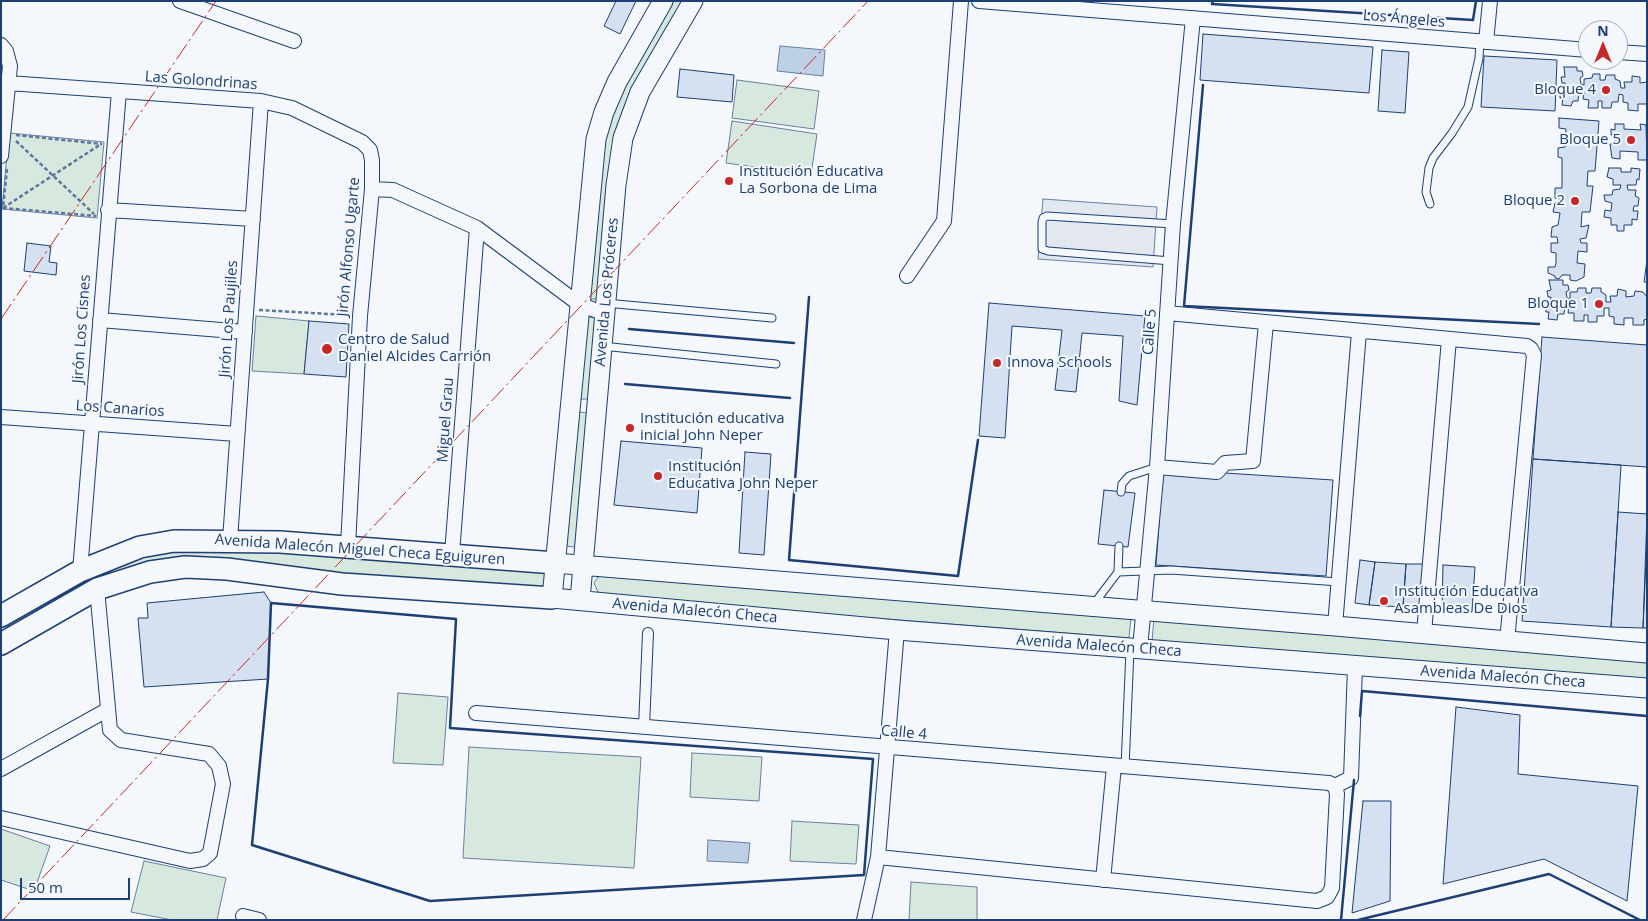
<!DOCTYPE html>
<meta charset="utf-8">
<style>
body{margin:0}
#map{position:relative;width:1648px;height:921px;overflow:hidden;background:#f4f7fb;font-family:"Open Sans",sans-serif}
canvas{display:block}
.frame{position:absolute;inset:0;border:2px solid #1d3f73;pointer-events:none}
.north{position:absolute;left:1578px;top:20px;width:50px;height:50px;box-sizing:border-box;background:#f4f7fb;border:1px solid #9eadc5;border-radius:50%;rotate:0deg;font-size:14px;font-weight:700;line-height:20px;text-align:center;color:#1d3f73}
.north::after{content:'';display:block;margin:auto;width:18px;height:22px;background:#c62828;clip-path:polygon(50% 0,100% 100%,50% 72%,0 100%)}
.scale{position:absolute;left:20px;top:878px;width:110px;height:22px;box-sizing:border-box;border:2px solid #1d3f73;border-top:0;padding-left:6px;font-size:15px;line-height:18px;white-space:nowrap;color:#1d3f73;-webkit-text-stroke:4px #f4f7fb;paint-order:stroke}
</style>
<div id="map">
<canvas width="1648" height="921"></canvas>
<div class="frame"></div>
<div class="north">N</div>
<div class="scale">50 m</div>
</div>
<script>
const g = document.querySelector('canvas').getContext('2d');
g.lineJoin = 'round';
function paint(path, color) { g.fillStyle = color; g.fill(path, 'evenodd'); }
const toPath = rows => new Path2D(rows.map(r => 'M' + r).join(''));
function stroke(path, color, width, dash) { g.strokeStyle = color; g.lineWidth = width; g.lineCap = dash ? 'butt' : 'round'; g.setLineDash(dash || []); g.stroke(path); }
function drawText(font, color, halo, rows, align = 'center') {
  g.font = font + ' "Open Sans",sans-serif'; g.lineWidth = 4; g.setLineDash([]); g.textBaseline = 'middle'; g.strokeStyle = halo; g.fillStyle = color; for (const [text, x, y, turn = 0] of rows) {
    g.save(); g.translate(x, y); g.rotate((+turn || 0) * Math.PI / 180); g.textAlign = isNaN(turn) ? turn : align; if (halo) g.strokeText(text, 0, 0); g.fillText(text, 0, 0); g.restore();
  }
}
const green = toPath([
 [670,1,687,1,637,88,597,299,590,299,598,171,608,118,670,1],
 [737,80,819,91,814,129,732,118,737,80],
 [732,121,817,134,811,175,726,163,732,121],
 [9,133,104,142,97,218,2,209,9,133],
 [256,316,309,321,304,374,252,371,256,316],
 [588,317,597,318,592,397,587,399,579,399,588,317],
 [579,412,587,413,590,417,578,543,575,547,565,546,579,412],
 [187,547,542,568,547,576,544,589,180,561,1,637,1,621,136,555,187,547],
 [606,573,1131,617,1129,638,605,597,598,592,594,583,598,577,606,573],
 [1154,618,1647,659,1647,682,1152,641,1154,618],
 [398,693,448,697,443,765,393,763,398,693],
 [469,747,641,757,634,868,463,858,469,747],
 [692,753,762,757,759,801,690,797,692,753],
 [792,821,859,825,856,864,790,861,792,821],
 [1,829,50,846,34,891,1,880,1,829],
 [144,861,226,878,217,920,172,920,131,912,144,861],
 [911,882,977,887,977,920,909,920,911,882]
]);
const parking = toPath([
 [1043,199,1157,207,1153,267,1038,259,1043,199]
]);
const water = toPath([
 [780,46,825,50,823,76,777,71,780,46],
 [708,840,750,843,748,863,707,861,708,840]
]);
const building = toPath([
 [616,1,636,1,620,34,604,26,616,1],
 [1203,34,1373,47,1369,93,1200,80,1203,34],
 [1382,50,1409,52,1405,113,1378,111,1382,50],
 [1484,56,1557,60,1555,111,1481,107,1484,56],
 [1564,67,1577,67,1577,71,1582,71,1583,76,1580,78,1581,84,1584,85,1584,79,1592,78,1593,74,1600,74,1600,80,1605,80,1606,75,1615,75,1615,79,1620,81,1621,88,1625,88,1624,82,1632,82,1632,76,1640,77,1640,83,1647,82,1647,104,1638,104,1638,111,1628,110,1628,103,1623,102,1623,95,1619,94,1618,102,1612,102,1611,108,1602,108,1602,101,1598,101,1598,108,1588,108,1589,100,1583,99,1584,92,1579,92,1578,101,1573,101,1571,106,1562,105,1563,98,1560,98,1560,92,1565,92,1565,83,1562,83,1561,77,1565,77,1564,67],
 [680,69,734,75,732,102,677,97,680,69],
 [1559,118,1599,121,1595,171,1588,171,1587,186,1593,186,1590,212,1582,212,1581,227,1589,225,1586,238,1580,239,1581,243,1587,243,1587,252,1578,251,1577,263,1585,264,1584,277,1576,281,1570,280,1570,275,1562,275,1559,279,1555,278,1555,276,1548,273,1548,267,1555,267,1556,263,1556,253,1551,252,1551,243,1558,243,1557,237,1551,237,1552,227,1558,225,1560,213,1553,212,1555,203,1560,203,1559,198,1555,198,1555,188,1562,188,1562,158,1558,157,1558,148,1565,147,1566,129,1559,128,1559,118],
 [1615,124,1624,124,1624,129,1641,130,1640,124,1646,125,1647,160,1638,160,1638,152,1620,151,1620,159,1612,158,1610,144,1614,144,1616,136,1611,135,1611,129,1615,130,1615,124],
 [1609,168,1621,168,1621,172,1631,172,1631,168,1640,169,1639,180,1637,179,1636,185,1627,185,1628,190,1636,190,1635,196,1639,198,1638,206,1634,206,1633,211,1638,211,1637,220,1632,219,1632,225,1624,225,1624,231,1617,231,1617,225,1611,225,1611,218,1604,217,1605,210,1611,211,1612,203,1605,201,1604,195,1612,195,1613,190,1620,189,1621,185,1613,185,1613,179,1607,177,1609,168],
 [27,243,51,246,49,262,57,263,56,275,24,271,27,243],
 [1647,260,1647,282,1644,282,1647,260],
 [1549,280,1563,280,1563,285,1568,285,1569,290,1566,292,1567,298,1570,299,1570,292,1577,292,1578,288,1586,288,1586,293,1591,293,1592,288,1601,288,1601,292,1606,295,1606,302,1611,302,1610,296,1617,296,1618,289,1626,291,1626,297,1634,296,1635,291,1643,292,1647,297,1647,319,1644,320,1644,325,1633,325,1633,318,1624,318,1624,325,1614,324,1614,317,1609,316,1609,308,1604,308,1604,316,1597,316,1597,322,1588,322,1588,315,1584,315,1584,321,1574,321,1574,313,1568,313,1569,306,1565,306,1564,314,1558,314,1557,320,1548,319,1549,312,1546,312,1546,306,1550,305,1551,297,1548,297,1547,291,1551,290,1549,280],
 [989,303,1145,316,1137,405,1119,401,1123,336,1082,333,1076,392,1055,390,1062,330,1012,326,1005,438,979,436,989,303],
 [309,321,349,324,346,377,304,374,309,321],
 [1542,337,1647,345,1647,467,1533,459,1542,337],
 [621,441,702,448,697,513,614,505,621,441],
 [745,452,771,454,764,555,739,553,745,452],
 [1533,459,1621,465,1611,627,1522,621,1533,459],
 [1163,469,1333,480,1326,576,1156,565,1163,469],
 [1104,490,1135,493,1128,547,1098,544,1104,490],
 [1618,512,1647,514,1643,628,1611,627,1618,512],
 [1647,538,1647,628,1643,628,1647,538],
 [1360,560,1375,562,1369,605,1355,603,1360,560],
 [1375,562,1406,564,1403,607,1369,605,1375,562],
 [1426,562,1423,609,1403,607,1406,564,1422,564,1426,562],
 [1443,565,1475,567,1472,612,1442,610,1443,565],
 [264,592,271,603,268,679,144,687,138,618,148,618,147,603,264,592],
 [1456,707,1520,715,1518,774,1638,786,1627,901,1544,859,1443,884,1456,707],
 [1363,801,1391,801,1390,901,1352,913,1363,801]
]);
const path = toPath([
 [16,135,102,144],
 [16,141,94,214],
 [7,169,3,208,96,216],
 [3,208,101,144],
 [259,310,346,315]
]);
const service = toPath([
 [1430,204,1426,192,1429,168,1433,158,1452,133,1468,107,1479,58,1480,41],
 [1171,261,1048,251,1042,249,1042,222,1043,218,1047,216,1173,224],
 [605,303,772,318],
 [602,346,776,364],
 [1121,492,1122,484,1129,476,1157,467],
 [1118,572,1171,570,1339,582],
 [1093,605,1118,572,1119,546],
 [1125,767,1130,650]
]);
const pedestrian = toPath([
 [644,727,648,633]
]);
const minor = toPath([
 [180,1,294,41],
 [979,1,1588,50],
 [1486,42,1490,1],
 [1,45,6,51,10,66,1,156],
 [1618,52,1647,54],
 [8,83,261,101,292,108,362,142,370,150,372,160,372,189,360,316,348,546],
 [372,189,393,190,477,228,579,304,605,314],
 [108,210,253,219],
 [907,276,944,221,961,1],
 [1167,313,1527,346,1531,349,1534,355,1507,641],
 [100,320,245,332],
 [1,417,237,434],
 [1157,467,1217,472,1225,463,1253,461,1266,323],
 [230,540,261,101],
 [452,554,477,228],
 [80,571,119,91],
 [1335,626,1359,332],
 [1424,633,1449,339],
 [1140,648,1157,467,1173,224,1193,18],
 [476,713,1329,783,1335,786,1337,794,1332,888,1327,897,1317,901,878,857],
 [1,769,107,710],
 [1335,786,1351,778,1355,667],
 [1,818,190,861,203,859,210,853,223,784,219,766,209,754,121,740,110,730,97,589],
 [1103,880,1114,766],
 [243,916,259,920],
 [864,920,878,857,897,630]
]);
const secondary = toPath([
 [663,1,617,82,604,112,596,139,552,598,897,630,1647,688],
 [555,563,1335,626,1647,653],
 [580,600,616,185,623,138,640,92,693,1]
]);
const primary = toPath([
 [1,616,80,571,140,547,174,541,280,542,555,563],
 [1,644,97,589,150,572,185,567,227,569,342,584,552,598]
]);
const wall = toPath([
 [1213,1,1212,4,1473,20,1476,1],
 [1203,85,1184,306,1539,324],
 [809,297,789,560,958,576,978,440],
 [629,329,794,343],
 [625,384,790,398],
 [271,603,456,619,450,728,873,759,864,875,430,901,252,845,268,679,271,603],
 [1360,716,1362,691,1647,716],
 [1341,920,1354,780],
 [1358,920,1549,874,1640,920]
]);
const power = toPath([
 [1,3,3,1],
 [1,319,216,1],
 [3,920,868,1]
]);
const markers = [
 [1606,90,5,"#c62828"],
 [1631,140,5,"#c62828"],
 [729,181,5,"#c62828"],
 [1575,201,5,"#c62828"],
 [1599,304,5,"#c62828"],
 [327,349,6,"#c62828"],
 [997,363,5,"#c62828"],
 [630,428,5,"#c62828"],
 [658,476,5,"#c62828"],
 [1384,601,5,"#c62828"]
];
const streetNames = [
 ["Los Ángeles",1404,19,5],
 ["Las Golondrinas",201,81,4],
 ["Jirón Alfonso Ugarte",349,247,-85],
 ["Avenida Los Próceres",607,292,-85],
 ["Jirón Los Paujiles",229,319,-86],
 ["Jirón Los Cisnes",82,329,-86],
 ["Calle 5",1150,332,-86],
 ["Los Canarios",120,409,4],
 ["Miguel Grau",446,420,-86],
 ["Avenida Malecón Miguel Checa Eguiguren",360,550,4],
 ["Avenida Malecón Checa",695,611,5],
 ["Avenida Malecón Checa",1099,646,4],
 ["Avenida Malecón Checa",1503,677,4],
 ["Calle 4",904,733,5]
];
const poiNames = [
 ["Bloque 4",1596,90,"right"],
 ["Bloque 5",1621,140,"right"],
 ["Institución Educativa",739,172],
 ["La Sorbona de Lima",739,189],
 ["Bloque 2",1565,201,"right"],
 ["Bloque 1",1589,304,"right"],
 ["Centro de Salud",338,340],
 ["Daniel Alcides Carrión",338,357],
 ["Innova Schools",1007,363],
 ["Institución educativa",640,419],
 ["inicial John Neper",640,436],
 ["Institución",668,467],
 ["Educativa John Neper",668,484],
 ["Institución Educativa",1394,592],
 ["Asambleas De Dios",1394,609]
];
paint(green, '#d7e8df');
stroke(green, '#687fa3', 1);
paint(parking, '#e3e8f0');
stroke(parking, '#687fa3', 1);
paint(water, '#bed0e5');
stroke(water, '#687fa3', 1);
paint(building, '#d5e0f0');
stroke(building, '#1d3f73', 1);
stroke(service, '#1d3f73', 9);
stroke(pedestrian, '#1d3f73', 12);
stroke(minor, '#1d3f73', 16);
stroke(secondary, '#1d3f73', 21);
stroke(primary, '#1d3f73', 24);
stroke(path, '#5e769c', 2.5, [4, 2.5]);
stroke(service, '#f4f7fb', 7);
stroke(pedestrian, '#f4f7fb', 10);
stroke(minor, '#f4f7fb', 14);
stroke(secondary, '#f4f7fb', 19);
stroke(primary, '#f4f7fb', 21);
stroke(wall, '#1d3f73', 2.5);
stroke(power, '#c62828', 1, [18, 4, 2.5, 4]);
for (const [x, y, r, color] of markers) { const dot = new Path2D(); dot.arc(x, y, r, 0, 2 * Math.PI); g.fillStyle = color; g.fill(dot); stroke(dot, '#f4f7fb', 2); }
drawText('15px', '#1d3f73', '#f4f7fb', streetNames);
drawText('15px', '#1d3f73', '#f4f7fb', poiNames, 'left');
</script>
